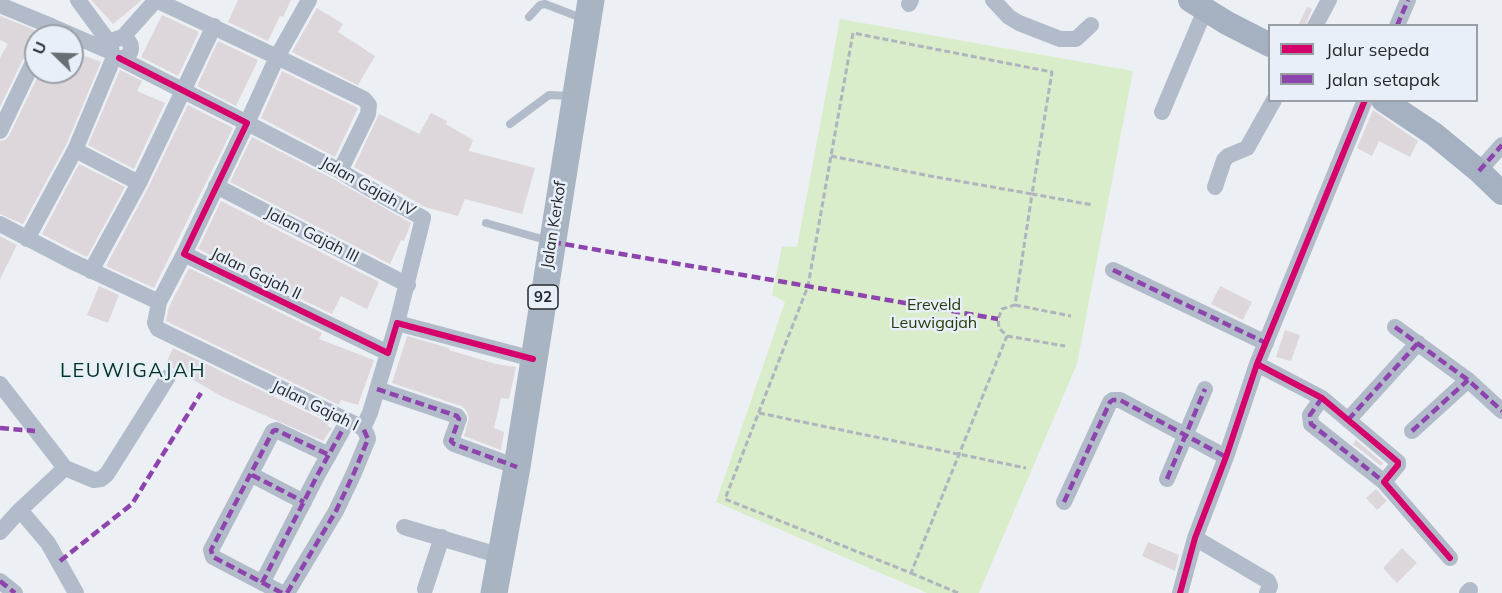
<!DOCTYPE html>
<style>
body{margin:0}
#map{position:relative;width:1502px;height:593px;overflow:hidden;background:#ecf0f4;font-family:Mulish,sans-serif}
canvas{display:block}
.legend{position:absolute;left:1268px;top:24px;width:210px;height:78px;box-sizing:border-box;background:#e8eff8;border:2px solid #9a9fa6;margin:0;padding:8px 10px;list-style:none;font-size:18px;color:#26282c}
.legend li{display:flex;align-items:center;gap:12px;height:30px}
.legend b{width:30px;border:2px solid #9a9fa6}
.north{position:absolute;left:24px;top:24px;width:60px;height:60px;box-sizing:border-box;background:#e8eff8;border:2px solid #9a9fa6;border-radius:50%;rotate:293deg;font-size:16px;font-weight:700;line-height:24px;text-align:center;color:#26282c}
.north::after{content:'';display:block;margin:auto;width:21px;height:27px;background:#6b6e72;clip-path:polygon(50% 0,100% 100%,50% 72%,0 100%)}
</style>
<div id="map">
<canvas width="1502" height="593"></canvas>
<ul class="legend">
<li><b style="height:8px;background:#d6006c"></b>Jalur sepeda</li>
<li><b style="height:8px;background:#8e44ad"></b>Jalan setapak</li>
</ul>
<div class="north">U</div>
</div>
<script>
const g = document.querySelector('canvas').getContext('2d');
g.lineJoin = 'round';
function paint(path, color) { g.fillStyle = color; g.fill(path, 'evenodd'); }
const toPath = rows => new Path2D(rows.map(r => 'M' + r).join(''));
function stroke(path, color, width, dash) { g.strokeStyle = color; g.lineWidth = width; g.lineCap = dash ? 'butt' : 'round'; g.setLineDash(dash || []); g.stroke(path); }
function drawText(font, color, halo, rows, align = 'center') {
  g.font = font + ' Mulish,sans-serif'; g.lineWidth = 5; g.setLineDash([]); g.textBaseline = 'middle'; g.strokeStyle = halo; g.fillStyle = color; for (const [text, x, y, turn = 0] of rows) {
    g.save(); g.translate(x, y); g.rotate((+turn || 0) * Math.PI / 180); g.textAlign = isNaN(turn) ? turn : align; if (halo) g.strokeText(text, 0, 0); g.fillText(text, 0, 0); g.restore();
  }
}
const green = toPath([
 [840,19,1133,71,1077,364,979,593,927,593,716,502,785,302,772,295,782,246,797,247]
]);
const building = toPath([
 [91,0,142,0,113,24],
 [238,0,291,0,283,17,280,16,268,41,228,22],
 [1307,7,1312,9,1305,26,1298,26],
 [317,8,343,24,338,32,375,56,358,85,292,52],
 [162,15,199,32,178,76,141,57],
 [0,16,37,31,36,41,27,51,0,107,0,58,8,44,0,40],
 [218,41,258,60,236,106,197,86],
 [72,51,101,62,66,145,23,224,0,214,0,141,5,140,9,136,40,72,72,72],
 [120,70,142,81,137,91,165,103,134,169,88,145],
 [282,71,358,108,335,157,261,118],
 [188,105,233,128,154,288,106,266,148,188],
 [1373,110,1418,141,1410,157,1379,141,1372,156,1357,148],
 [431,113,447,121,446,124,473,140,469,151,535,168,522,214,465,199,458,216,425,207,354,167,379,114,419,134],
 [252,137,335,180,411,223,404,241,401,240,390,264,230,182],
 [79,164,125,187,87,257,42,234],
 [221,201,379,282,367,309,341,296,332,314,198,249],
 [0,236,17,245,0,279],
 [189,268,322,333,319,339,374,360,358,405,341,400,339,405,166,321,169,307],
 [99,286,119,295,108,323,87,315],
 [1220,286,1252,302,1243,320,1211,304],
 [1285,330,1300,335,1291,361,1276,357],
 [407,336,449,348,449,350,496,364,516,367,509,399,501,398,494,428,504,432,501,450,464,436,469,418,466,410,461,406,392,383],
 [173,348,329,423,327,426,332,428,323,441,221,396,173,368,165,365],
 [1356,440,1383,463,1381,466,1353,444],
 [1376,489,1387,501,1377,510,1366,498],
 [1148,542,1179,555,1175,571,1142,556],
 [1402,548,1417,563,1397,583,1383,568]
]);
const path = toPath([
 [831,156,930,176,1032,194,1052,72,853,33,831,156,808,286,725,499,911,573,1007,336,999,328,998,319,1002,309,1015,305,1032,194,1093,205],
 [1015,305,1071,316],
 [1007,336,1065,346],
 [759,413,1026,468],
 [911,573,958,593]
]);
const lane = toPath([
 [529,17,540,5,545,4,584,19],
 [510,124,549,95,572,96],
 [486,223,549,241]
]);
const street = toPath([
 [78,0,111,45],
 [156,0,277,57,247,123,340,171,377,193,423,218,397,323],
 [309,0,277,57,364,99,369,105,368,114,340,171],
 [993,0,1009,17,1019,23,1060,39,1076,39,1091,25],
 [909,4,911,0],
 [0,5,51,26],
 [1315,26,1329,0],
 [1397,26,1408,0],
 [46,36,51,26,111,52],
 '111 48a10 10 0 1 1 20 0a10 10 0 1 1-20 0Z',
 [122,38,156,0],
 [119,58,247,123,184,254,388,353,397,323,533,359],
 [1162,112,1205,10],
 [0,131,36,56],
 [75,150,139,183],
 [1479,171,1502,145],
 [216,186,408,285],
 [1215,187,1224,160,1228,156,1247,148,1274,100],
 [0,224,71,261,159,302],
 [27,239,75,150,114,57],
 [184,254,159,302,155,323,158,329,363,428,367,435,368,439,354,473,336,511,287,593],
 [1113,270,1266,343],
 [91,271,139,183,214,26],
 [1395,327,1468,380,1502,411],
 [1257,364,1322,398,1398,462,1398,465,1384,482,1450,558],
 [0,384,65,468,20,510,48,543,76,593],
 [377,389,457,416,459,419,451,441,454,444,517,467],
 [1322,398,1310,415,1311,424,1384,482],
 [1348,420,1418,343],
 [363,428,370,413,388,353],
 [1412,431,1468,380],
 [65,468,94,480,101,479,107,474,168,377],
 [252,475,304,502],
 [1167,479,1205,389],
 [1064,502,1110,402,1113,400,1120,400,1226,457],
 [404,527,501,556],
 [0,532,20,510],
 [1195,538,1268,581,1270,586,1267,593],
 [0,581,15,593],
 [262,583,318,474,347,422],
 [425,589,442,537],
 [282,593,213,557,211,550,273,431,276,430,329,455],
 [1180,593,1195,538,1226,457,1257,364,1365,100],
 [1467,593,1470,590]
]);
const secondary = toPath([
 [1190,0,1227,23,1270,45],
 [1383,100,1434,134,1479,171,1502,193]
]);
const primary = toPath([
 [494,593,517,467,591,0]
]);
const quiet = toPath([
 [1397,26,1408,0],
 [1479,171,1502,145],
 [552,242,998,319],
 [1113,270,1266,343],
 [1395,327,1468,380,1502,411],
 [377,389,457,416,459,419,451,441,454,444,517,467],
 [1322,398,1310,415,1311,424,1384,482],
 [1348,420,1418,343],
 [0,428,35,431],
 [1412,431,1468,380],
 [252,475,304,502],
 [1167,479,1205,389],
 [1064,502,1110,402,1113,400,1120,400,1226,457],
 [60,561,132,504,201,393],
 [0,581,15,593],
 [262,583,318,474,347,422],
 [282,593,213,557,211,550,273,431,276,430,329,455],
 [287,593,336,511,354,473,368,439,363,428]
]);
const cycleway = toPath([
 [119,58,247,123,184,254,388,353,397,323,533,359],
 [1257,364,1322,398,1398,462,1398,465,1384,482,1450,558],
 [1180,593,1195,538,1226,457,1257,364,1365,100]
]);
const shields = [
 [543,297,30]
];
const shieldNames = [
 ["92",543,297]
];
const streetNames = [
 ["Jalan Gajah IV",368,187,29],
 ["Jalan Kerkof",554,225,-81],
 ["Jalan Gajah III",312,235,27],
 ["Jalan Gajah II",256,274,26],
 ["Jalan Gajah I",315,406,26]
];
const parkNames = [
 ["Ereveld",934,305],
 ["Leuwigajah",934,323]
];
const quarterNames = [
 ["LEUWIGAJAH",133,371]
];
paint(green, '#d9edca');
paint(building, '#ddd6db');
stroke(path, '#afb4be', 3, [6, 3]);
stroke(lane, '#b2bbc9', 8);
stroke(street, '#b2bbc9', 16);
stroke(secondary, '#a5b1c1', 24);
stroke(primary, '#a9b4c3', 27);
stroke(quiet, '#8e44ad', 4.5, [9, 4.5]);
stroke(cycleway, '#d6006c', 6);
for (const [x, y, w] of shields) { const box = new Path2D(); box.roundRect(x - w / 2, y - 12, w, 24, 4.5); g.fillStyle = '#e8eff8'; g.fill(box); stroke(box, '#26282c', 1.5); }
drawText('bold 15px', '#26282c', null, shieldNames);
drawText('16px', '#26282c', '#e8eff8', streetNames);
drawText('16px', '#273c0a', '#e8eff8', parkNames);
g.letterSpacing = '1.5px';
drawText('20px', '#003324', '#e8eff8', quarterNames);
g.letterSpacing = '0px';
</script>
